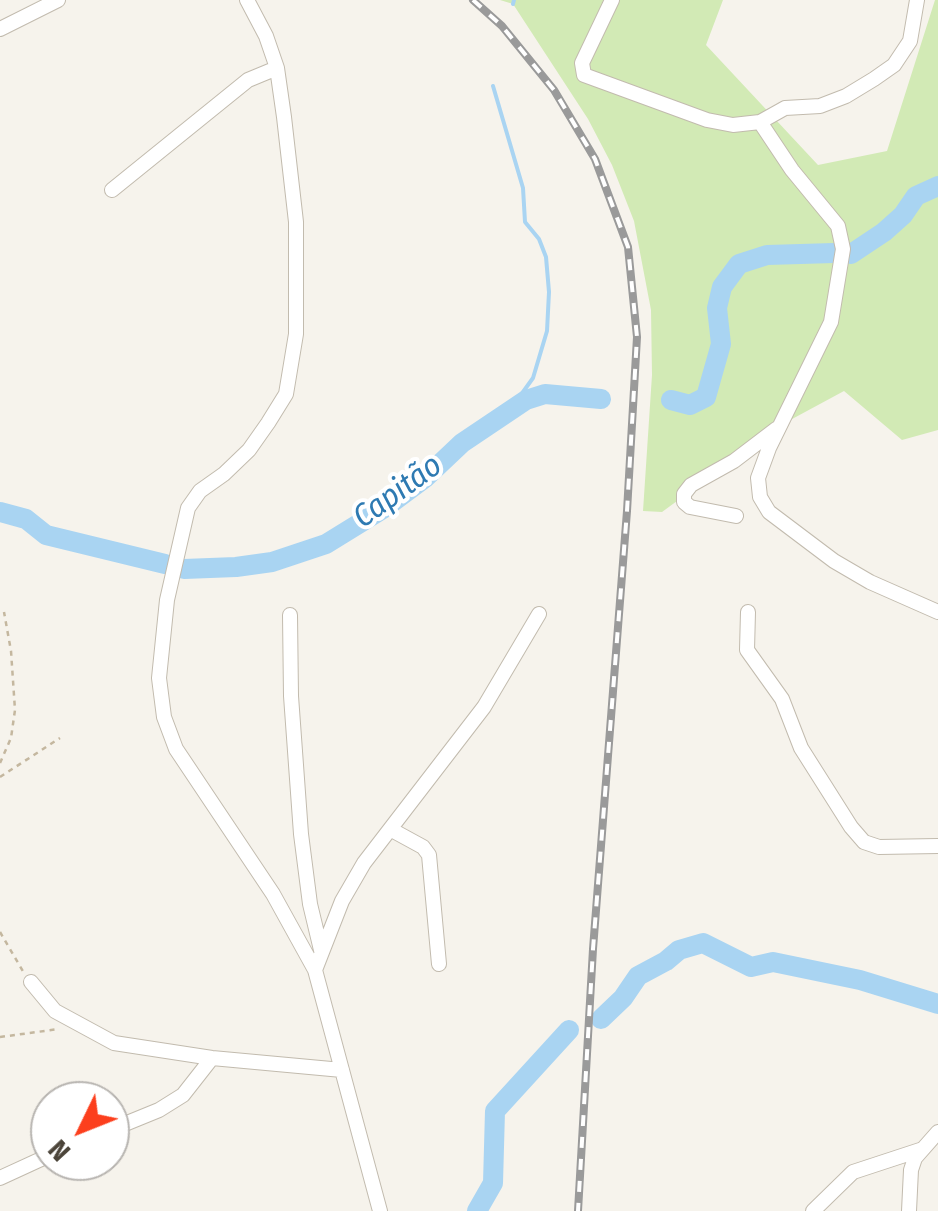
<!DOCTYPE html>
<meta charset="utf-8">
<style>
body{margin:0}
#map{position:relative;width:938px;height:1211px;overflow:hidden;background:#f6f3ec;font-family:"Fira Sans Condensed",sans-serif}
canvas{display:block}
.north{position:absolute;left:30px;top:1081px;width:100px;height:100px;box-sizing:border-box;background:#fff;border:2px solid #b7b4b0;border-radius:50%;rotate:227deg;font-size:28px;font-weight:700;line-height:40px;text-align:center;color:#4b4439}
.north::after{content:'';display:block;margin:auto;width:35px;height:45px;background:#fc3f1d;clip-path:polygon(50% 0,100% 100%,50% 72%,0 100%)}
</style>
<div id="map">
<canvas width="938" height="1211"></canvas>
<div class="north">N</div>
</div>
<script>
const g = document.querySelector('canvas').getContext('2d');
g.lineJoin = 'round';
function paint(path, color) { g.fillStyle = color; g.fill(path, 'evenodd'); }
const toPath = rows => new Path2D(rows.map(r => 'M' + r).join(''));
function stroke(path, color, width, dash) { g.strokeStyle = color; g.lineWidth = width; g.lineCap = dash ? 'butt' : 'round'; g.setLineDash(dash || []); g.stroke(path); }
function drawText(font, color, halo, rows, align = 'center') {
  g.font = font + ' "Fira Sans Condensed",sans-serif'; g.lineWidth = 8; g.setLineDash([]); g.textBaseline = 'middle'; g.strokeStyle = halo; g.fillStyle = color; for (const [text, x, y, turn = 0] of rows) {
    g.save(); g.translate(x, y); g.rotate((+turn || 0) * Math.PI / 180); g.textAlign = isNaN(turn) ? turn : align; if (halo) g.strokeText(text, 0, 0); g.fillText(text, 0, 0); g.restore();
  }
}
const green = toPath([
 [500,0,723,0,706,45,818,165,887,151,935,0,938,0,938,430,902,440,844,391,781,425,662,512,643,511,652,375,651,310,634,221,612,165,588,119,513,4]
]);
const stream = toPath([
 [513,4,514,0],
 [493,86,523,188,525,222,539,239,546,257,549,292,547,331,533,378,510,410]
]);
const river = toPath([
 [851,254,884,232,903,215,916,196,938,186],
 [671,400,690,405,706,397,721,344,717,308,722,287,739,264,767,255,834,253],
 [0,512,26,519,46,535,165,564],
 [184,569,236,567,272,562,326,544,386,507,425,478,462,443,526,400,545,394,601,399],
 [601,1019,623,998,638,976,666,961,679,950,703,943,751,967,773,962,860,980,938,1004],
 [477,1211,493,1183,495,1111,569,1030]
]);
const path = toPath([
 [0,763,11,738,15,710,11,651,4,612],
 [0,777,60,738],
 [0,932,24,973],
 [0,1037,59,1029]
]);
const minor = toPath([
 [247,0,266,36,277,68,284,117,296,222,296,334,286,394,268,423,249,450,224,474,200,491,188,508,167,600,159,678,164,717,176,749,273,894,315,970,380,1211],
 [612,0,582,63,584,75,707,120,733,125,760,122,785,108,820,106,846,96,874,79,894,65,910,41,917,0],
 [0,29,58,0],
 [760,122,792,170,838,226,843,249,831,322,769,448,758,478,760,497,769,512,834,561,870,582,938,612],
 [112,190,248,80,277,68],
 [736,516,690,507,684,502,684,494,691,485,734,461,776,429],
 [748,612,747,650,782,699,801,748,851,827,864,842,879,847,938,846],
 [290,615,291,696,301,834,310,904,321,950],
 [390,829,423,847,429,855,439,964],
 [315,970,342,901,364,863,484,707,539,614],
 [31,982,55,1011,114,1043,212,1058,342,1070],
 [110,1130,159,1110,183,1095,212,1058],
 [0,1178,50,1155],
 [813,1211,853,1172,923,1149],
 [909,1211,911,1170,915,1158,938,1132]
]);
const rail = toPath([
 [473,0,502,26,554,90,595,159,628,247,637,337,627,511,593,949,578,1211]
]);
const waterNames = [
 ["Capitão",398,492,-36]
];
paint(green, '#d2eab5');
stroke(stream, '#a9d4f2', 4);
stroke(river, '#a9d4f2', 20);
stroke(minor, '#c2bbae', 16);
stroke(path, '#c4b79f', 2.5, [5, 5]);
stroke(minor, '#fff', 14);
stroke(rail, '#9a9a9a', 8);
stroke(rail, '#fff', 4, [11]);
drawText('italic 32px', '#2e7ab2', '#fff', waterNames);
</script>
